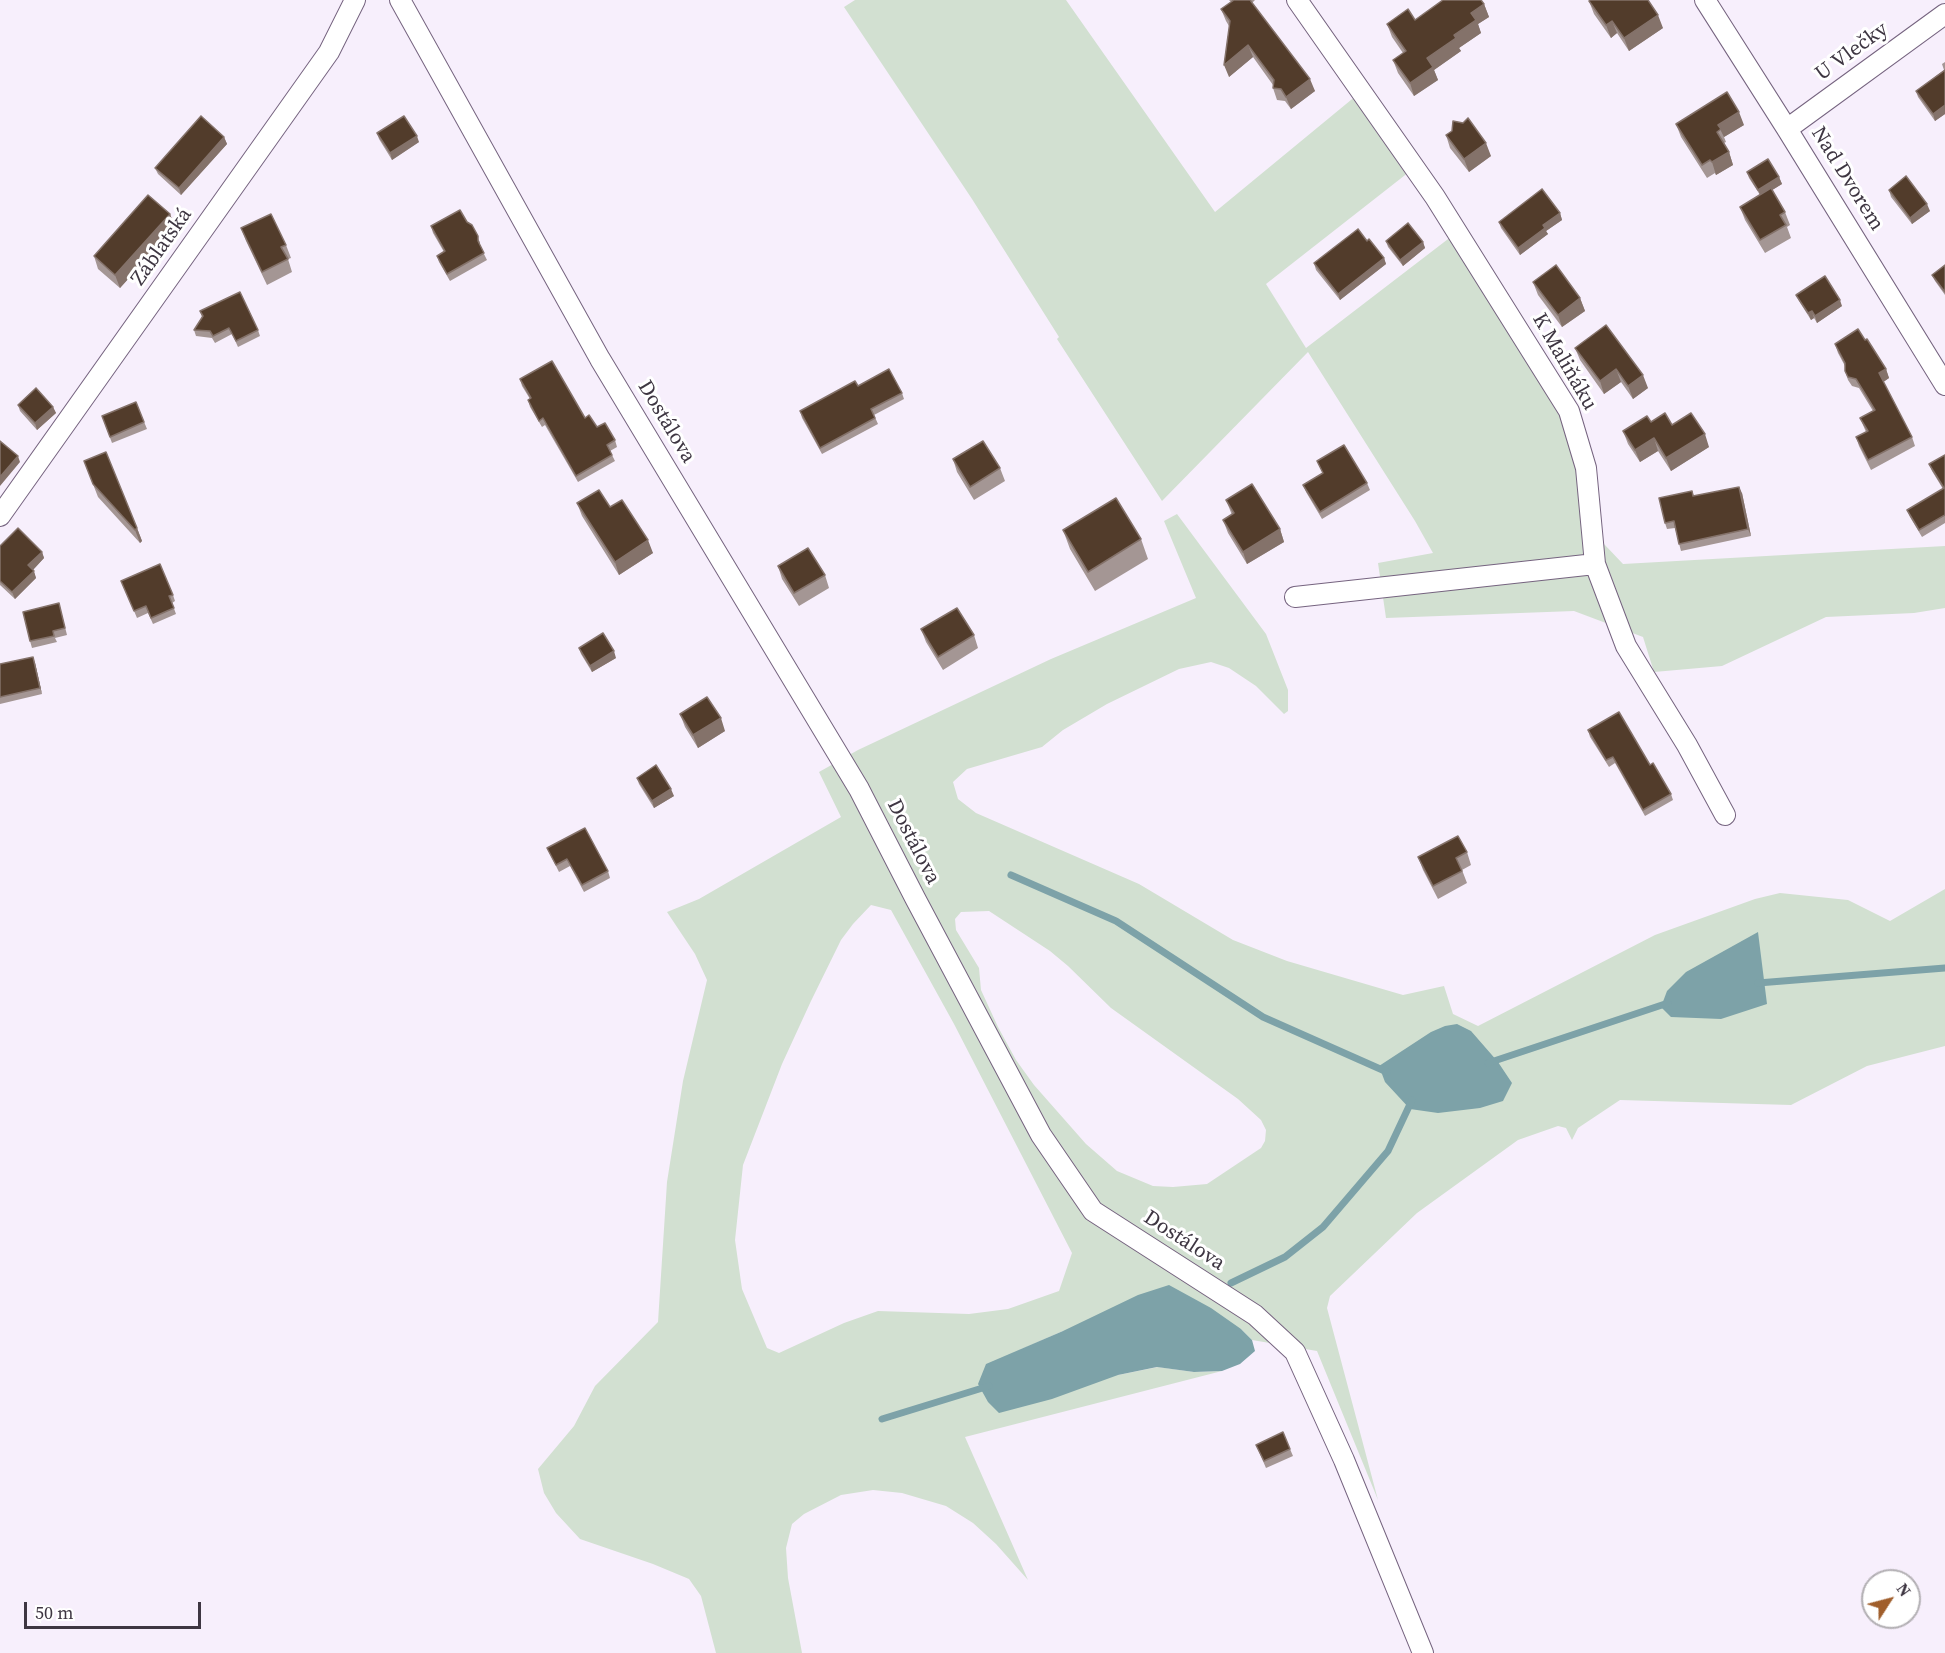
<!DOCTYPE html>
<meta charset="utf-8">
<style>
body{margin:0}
#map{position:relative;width:1945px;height:1653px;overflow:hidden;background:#f7effc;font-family:"Source Serif 4",serif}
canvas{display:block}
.north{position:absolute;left:1861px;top:1569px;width:60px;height:60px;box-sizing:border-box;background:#fff;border:2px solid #b2afb3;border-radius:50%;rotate:54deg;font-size:16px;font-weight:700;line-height:24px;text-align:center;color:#3e3642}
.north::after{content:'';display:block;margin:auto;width:21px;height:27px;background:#a05e2b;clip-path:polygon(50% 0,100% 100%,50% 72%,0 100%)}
.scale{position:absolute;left:24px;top:1602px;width:177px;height:27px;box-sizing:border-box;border:3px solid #3e3642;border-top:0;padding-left:8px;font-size:18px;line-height:21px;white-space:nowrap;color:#3e3642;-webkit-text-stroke:4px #fff;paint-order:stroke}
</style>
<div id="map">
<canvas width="1945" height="1653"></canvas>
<div class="north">N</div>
<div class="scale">50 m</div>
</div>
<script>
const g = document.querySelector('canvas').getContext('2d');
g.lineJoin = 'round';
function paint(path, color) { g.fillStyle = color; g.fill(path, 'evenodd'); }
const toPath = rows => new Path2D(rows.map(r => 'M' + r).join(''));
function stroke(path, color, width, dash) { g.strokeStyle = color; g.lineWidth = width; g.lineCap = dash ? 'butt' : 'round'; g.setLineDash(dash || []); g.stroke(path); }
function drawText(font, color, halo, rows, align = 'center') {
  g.font = font + ' "Source Serif 4",serif'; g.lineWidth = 6; g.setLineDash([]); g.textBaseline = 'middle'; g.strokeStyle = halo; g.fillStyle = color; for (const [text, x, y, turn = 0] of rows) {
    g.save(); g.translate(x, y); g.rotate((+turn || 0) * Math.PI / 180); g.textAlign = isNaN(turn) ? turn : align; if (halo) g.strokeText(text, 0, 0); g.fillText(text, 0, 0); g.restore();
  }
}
const green = toPath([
 [855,0,1066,0,1215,212,1357,95,1409,172,1266,284,1306,348,1452,236,1559,405,1582,468,1586,525,1623,564,1945,546,1945,608,1914,613,1826,617,1722,666,1654,672,1643,637,1574,611,1386,618,1378,563,1433,553,1415,521,1308,352,1162,501,1057,339,1059,337,972,199,844,7],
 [1177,514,1266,634,1288,690,1288,711,1284,714,1256,686,1229,668,1211,662,1179,669,1107,704,1063,730,1042,747,967,769,953,782,958,799,976,813,1139,884,1233,940,1287,961,1403,995,1444,986,1453,1014,1478,1026,1655,935,1755,899,1780,893,1848,900,1890,921,1945,889,1945,1046,1867,1066,1791,1105,1620,1100,1578,1128,1572,1140,1566,1128,1558,1126,1518,1140,1417,1213,1330,1296,1327,1308,1378,1500,1317,1351,1252,1340,1241,1329,1063,1331,986,1365,1118,1375,1158,1367,1194,1372,1222,1371,965,1437,1028,1580,996,1544,973,1523,946,1506,902,1493,873,1490,841,1495,804,1514,792,1524,786,1548,788,1578,802,1653,716,1653,701,1596,689,1579,653,1564,580,1539,556,1513,544,1493,538,1469,574,1426,595,1386,658,1322,667,1182,683,1081,707,980,695,954,667,912,699,899,841,817,819,772,858,750,1051,659,1196,598,1164,521],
 [871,905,891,910,954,1024,1072,1253,1059,1291,1008,1309,969,1314,878,1311,844,1323,779,1353,767,1348,742,1289,735,1240,743,1165,782,1064,811,1001,841,940,853,924],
 [989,911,1050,951,1068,966,1111,1008,1238,1099,1261,1120,1266,1130,1265,1141,1261,1148,1207,1184,1173,1187,1153,1186,1117,1171,1086,1144,1034,1085,1016,1060,998,1027,981,990,979,968,956,930,955,919,961,912]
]);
const water = toPath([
 [1758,932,1767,1004,1721,1019,1671,1017,1661,1007,1667,991,1686,972],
 [1457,1024,1471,1031,1498,1062,1512,1083,1503,1101,1480,1108,1438,1113,1410,1109,1385,1082,1379,1066,1431,1032,1445,1026],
 [1169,1285,1211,1308,1241,1329,1252,1340,1255,1351,1240,1364,1222,1371,1194,1372,1157,1367,1118,1375,1052,1399,999,1413,988,1402,978,1384,986,1364,1063,1331,1138,1295]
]);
const stream = toPath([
 [1011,875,1116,921,1263,1017,1387,1072],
 [1758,983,1945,968],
 [1488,1063,1668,1003],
 [1231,1283,1285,1257,1323,1227,1388,1151,1412,1100],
 [882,1419,989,1386]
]);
const minor = toPath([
 [400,0,600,359,859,789,915,898,1041,1135,1093,1211,1255,1315,1295,1352,1344,1460,1423,1653],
 [1297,0,1435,197,1569,411,1586,468,1595,564,1626,646,1687,745,1725,815],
 [1705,0,1787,129,1945,385],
 [1787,129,1945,14],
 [0,516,329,52,355,0],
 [1295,597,1595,564]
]);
const wall = toPath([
 [1229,0,1255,0,1252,3,1315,91,1291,109,1285,101,1277,100,1273,88,1273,85,1253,57,1229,77,1229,26,1226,21,1221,9,1231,2],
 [1589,1,1663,28,1629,51,1617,33,1611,38,1594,14],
 [1484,4,1489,17,1478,24,1481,33,1459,48,1461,51,1434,70,1438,80,1414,96,1398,73,1393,60,1403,53,1392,37,1387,24,1415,20],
 [1945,62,1945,114,1935,121,1918,97,1916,91,1944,70,1942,64],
 [1676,124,1744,125,1724,137,1726,142,1724,143,1729,152,1733,165,1716,175,1715,173,1707,178,1681,137],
 [377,133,419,142,392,160,379,139],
 [1446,135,1491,156,1469,172,1450,148],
 [224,137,227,144,181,195,158,174,155,168],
 [1747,172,1779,177,1782,184,1772,190,1785,212,1790,225,1787,227,1791,238,1765,253,1745,220,1740,207,1760,195,1749,178],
 [1889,190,1930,211,1912,224,1891,197],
 [1560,213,1562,220,1546,231,1548,234,1520,255,1501,228,1499,222],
 [170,214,175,227,120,288,98,269,94,256],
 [467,222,480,242,480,246,487,260,450,281,439,262,437,256,444,252,433,233,431,226],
 [241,228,286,245,291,258,288,259,292,272,267,285,246,241],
 [1367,241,1384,258,1386,264,1340,300,1316,270,1314,263],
 [1386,241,1423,242,1425,248,1403,266,1388,247],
 [1945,265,1945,295,1935,281,1932,275],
 [1533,282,1580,298,1585,311,1562,327,1538,295],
 [1796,295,1842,306,1817,323,1814,318,1811,320,1799,301],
 [200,311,258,330,260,336,238,347,232,334,215,343,212,338,196,336,194,330,202,317],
 [1865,340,1886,369,1889,378,1883,382,1912,437,1915,446,1871,470,1859,446,1856,437,1866,432,1860,418,1873,411,1859,388,1852,386,1848,380,1845,371,1845,366,1838,353,1835,344],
 [1575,348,1648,388,1633,399,1621,382,1604,394,1580,360],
 [520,379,585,418,615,440,617,447,610,451,615,461,578,482,545,425,542,427,530,407,528,400,530,399,522,386],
 [858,386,902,393,904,399,874,415,878,424,822,454,802,418,800,411],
 [136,402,147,429,112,443,102,416],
 [18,405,53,407,56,413,37,430,20,411],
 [1651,422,1672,425,1709,447,1671,471,1658,451,1640,462,1628,444,1623,431],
 [1945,455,1945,523,1922,537,1910,517,1907,510,1943,489,1932,471,1929,464],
 [953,459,1000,468,1005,481,974,500,957,472],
 [84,461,137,528,142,541,140,543,98,497],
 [1317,461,1367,483,1370,490,1322,519,1306,492,1303,485,1323,473],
 [1692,491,1694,496,1742,493,1751,536,1681,551,1675,528,1667,529,1665,523],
 [1226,500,1280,529,1284,542,1247,564,1228,533,1223,520,1232,515],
 [577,503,610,507,653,553,619,575,582,516],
 [1063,530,1141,539,1148,559,1095,591,1070,549],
 [0,546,42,552,44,558,33,570,36,578,15,599,0,585],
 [778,566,825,575,829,588,799,606,782,579],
 [124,587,173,595,175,601,172,603,176,614,153,624,148,613,137,618],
 [59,603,67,635,55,638,57,642,32,648,30,641],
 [921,629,974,635,978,648,943,670,926,642],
 [579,648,616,658,592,672,581,654],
 [35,663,42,694,0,704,0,664],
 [680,714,725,731,698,748,685,727],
 [1588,730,1671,794,1673,800,1645,816,1615,763,1609,767,1590,737],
 [637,778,674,796,654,808,639,784],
 [547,848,608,871,610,878,584,892,570,866,559,872],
 [1467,852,1471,865,1462,870,1467,883,1438,899,1423,870,1418,857],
 [1256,1445,1290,1449,1293,1456,1266,1468]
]);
const shadedWall = toPath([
 [1484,4,1489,17,1478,24,1481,33,1459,48,1461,51,1434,70,1438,80,1414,96,1410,83,1427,58,1471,13],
 [1658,15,1663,28,1629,51,1624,38],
 [1612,21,1617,33,1611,38,1606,25],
 [1248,45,1253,57,1229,77,1224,65],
 [1310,79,1315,91,1291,109,1286,97],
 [1945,105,1945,114,1935,121,1933,114],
 [1739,112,1744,125,1724,137,1718,125],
 [417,136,419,142,392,160,390,153],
 [224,137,227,144,181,195,179,188],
 [1486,143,1491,156,1469,172,1464,159],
 [1729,152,1733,165,1716,175,1712,162],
 [1779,177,1782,184,1761,197,1758,190],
 [1927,204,1930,211,1912,224,1910,218],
 [1560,213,1562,220,1546,231,1548,234,1520,255,1518,248,1543,225],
 [170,214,175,227,120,288,115,275],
 [1423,242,1425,248,1403,266,1400,260],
 [1384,258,1386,264,1340,300,1338,294],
 [1580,298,1585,311,1562,327,1558,315],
 [1840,300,1842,306,1817,323,1815,316],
 [1812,311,1814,318,1811,320,1808,313],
 [1616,369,1621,382,1604,394,1600,381],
 [1886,369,1889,378,1882,383,1879,373],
 [1643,375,1648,388,1633,399,1628,386],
 [53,407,56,413,37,430,35,423],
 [1705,434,1709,447,1671,471,1666,458],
 [1654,438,1658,451,1640,462,1635,450],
 [18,456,20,462,0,486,0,477],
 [1739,487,1742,493,1751,536,1748,529],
 [137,528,142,541,140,543,135,530],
 [1280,529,1284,542,1247,564,1243,552],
 [648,540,653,553,619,575,615,562],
 [42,552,44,558,31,572,28,565],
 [34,571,36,578,15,599,12,592],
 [614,651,616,658,592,672,590,666],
 [33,657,35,663,42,694,40,688],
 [721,718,725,731,698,748,693,735],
 [671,789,674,796,654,808,652,801]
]);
const building = toPath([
 [1234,0,1250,0,1310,79,1286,97,1281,89,1273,88,1274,80,1248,45,1224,65,1230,21,1221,9,1234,0],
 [1443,0,1481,0,1484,4,1471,13,1476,20,1454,35,1456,38,1427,58,1433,67,1410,83,1393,60,1406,51,1387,24,1408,9,1415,20,1443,0],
 [1590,0,1648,0,1658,15,1624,38,1612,21,1606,25,1589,1,1590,0],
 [1945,70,1945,105,1933,114,1916,91,1945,70],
 [1727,92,1739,112,1718,125,1721,129,1717,132,1729,152,1712,162,1710,160,1702,165,1676,124,1727,92],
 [201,116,224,137,179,188,155,168,201,116],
 [404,116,417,136,390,153,377,133,404,116],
 [1468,118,1486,143,1464,159,1446,135,1452,131,1453,121,1463,123,1468,118],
 [1768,159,1779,177,1758,190,1747,172,1768,159],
 [1906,176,1927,204,1910,218,1889,190,1906,176],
 [1771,188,1785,212,1780,215,1786,225,1760,240,1740,207,1771,188],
 [1542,189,1560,213,1543,225,1545,228,1518,248,1499,222,1542,189],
 [148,195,170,214,115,275,94,256,148,195],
 [460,210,467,222,472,225,478,236,478,241,484,253,447,274,437,256,445,251,431,226,460,210],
 [271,214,286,245,281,247,288,259,262,272,241,228,271,214],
 [1408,223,1423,242,1400,260,1386,241,1408,223],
 [1358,229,1367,241,1369,239,1384,258,1338,294,1314,263,1358,229],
 [1556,265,1580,298,1558,315,1533,282,1556,265],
 [1945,265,1945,292,1932,275,1945,265],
 [1825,276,1840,300,1815,316,1812,311,1808,313,1796,295,1825,276],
 [240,292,258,330,236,341,229,328,213,336,210,331,194,330,203,316,200,311,240,292],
 [1606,325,1643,375,1628,386,1616,369,1600,381,1575,348,1606,325],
 [1858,329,1865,340,1867,339,1886,369,1879,373,1912,437,1868,460,1856,437,1868,431,1860,418,1875,410,1856,379,1848,377,1845,371,1845,363,1835,344,1858,329],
 [552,361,585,418,589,415,597,427,605,423,615,440,607,445,612,455,576,476,543,418,539,421,528,400,531,398,520,379,552,361],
 [889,369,902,393,871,409,875,418,820,448,800,411,855,381,858,386,889,369],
 [36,388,53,407,35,423,18,405,36,388],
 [136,402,144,422,110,437,102,416,136,402],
 [1665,413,1672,425,1691,413,1705,434,1666,458,1654,438,1635,450,1623,431,1647,416,1651,422,1665,413],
 [0,441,18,456,0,477,0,441],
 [983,441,1000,468,970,487,953,459,983,441],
 [1344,445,1367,483,1320,512,1303,485,1323,473,1317,461,1344,445],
 [106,452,137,528,135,530,93,484,84,461,106,452],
 [1945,455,1945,515,1919,530,1907,510,1944,488,1929,464,1945,455],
 [1252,484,1280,529,1243,552,1223,520,1234,513,1226,500,1252,484],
 [1739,487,1748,529,1679,544,1674,521,1665,523,1659,498,1692,491,1693,496,1739,487],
 [599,490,610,507,622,500,648,540,615,562,577,503,599,490],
 [1116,498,1141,539,1088,572,1063,530,1116,498],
 [18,528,42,552,28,565,34,571,12,592,0,581,0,546,18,528],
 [808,548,825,575,794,593,778,566,808,548],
 [160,564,173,595,169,596,174,608,151,618,146,606,134,611,121,581,160,564],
 [59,603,65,628,53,631,54,636,30,641,23,612,59,603],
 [957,608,974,635,938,657,921,629,957,608],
 [603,633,614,651,590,666,579,648,603,633],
 [33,657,40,688,0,697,0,664,33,657],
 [707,697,721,718,693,735,680,714,707,697],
 [1619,712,1650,765,1653,763,1671,794,1643,810,1613,757,1606,760,1588,730,1619,712],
 [656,765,671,789,652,801,637,778,656,765],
 [585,828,608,871,582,885,567,859,556,865,547,848,585,828],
 [1458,836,1467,852,1456,858,1462,871,1433,886,1418,857,1458,836],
 [1283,1432,1290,1449,1264,1461,1256,1445,1283,1432]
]);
const streetNames = [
 ["U Vlečky",1852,52,-36],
 ["Nad Dvorem",1847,179,58],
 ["Záblatská",162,247,-55],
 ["K Maliňáku",1564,362,60],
 ["Dostálova",666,422,59],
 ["Dostálova",913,842,63],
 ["Dostálova",1184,1241,33]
];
paint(green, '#d2e0d1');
paint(water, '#7da2a8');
stroke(stream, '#7da2a8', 7);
stroke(minor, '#75637f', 22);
stroke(minor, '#fff', 20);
paint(wall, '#a49694');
paint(shadedWall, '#84726a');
paint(building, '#523c2b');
stroke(building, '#84726a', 1.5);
drawText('21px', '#3e3642', '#fff', streetNames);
</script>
